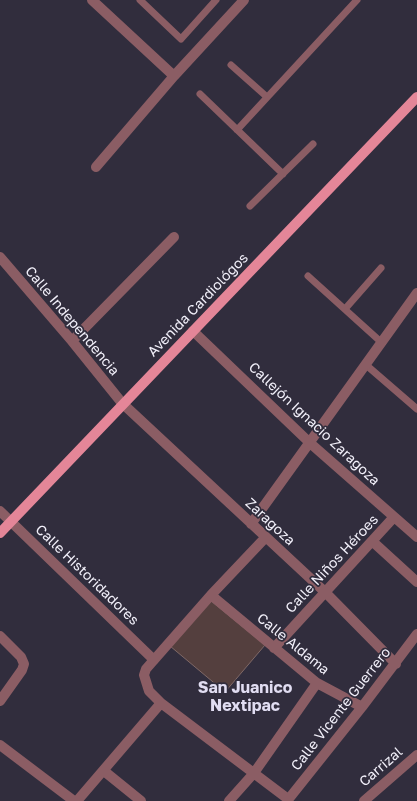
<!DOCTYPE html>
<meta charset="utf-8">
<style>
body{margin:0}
canvas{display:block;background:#312d3d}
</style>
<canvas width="417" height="801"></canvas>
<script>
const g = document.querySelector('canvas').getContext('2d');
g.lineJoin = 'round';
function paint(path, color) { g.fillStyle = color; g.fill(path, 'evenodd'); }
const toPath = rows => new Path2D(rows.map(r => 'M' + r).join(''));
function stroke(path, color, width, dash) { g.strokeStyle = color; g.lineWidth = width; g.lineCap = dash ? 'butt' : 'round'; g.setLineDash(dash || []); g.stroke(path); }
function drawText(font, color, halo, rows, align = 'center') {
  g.font = font + ' "Golos Text",sans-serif'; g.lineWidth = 3.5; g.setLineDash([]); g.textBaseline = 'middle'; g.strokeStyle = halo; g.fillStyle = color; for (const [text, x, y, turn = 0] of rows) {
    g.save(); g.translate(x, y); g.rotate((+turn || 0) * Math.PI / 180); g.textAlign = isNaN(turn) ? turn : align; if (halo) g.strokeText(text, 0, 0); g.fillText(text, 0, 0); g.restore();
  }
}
const building = toPath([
 [211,601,265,645,225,692,170,646,211,601]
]);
const lane = toPath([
 [140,0,181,39,216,0],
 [231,65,267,97],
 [200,94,283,174],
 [237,130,357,0],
 [250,206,313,144],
 [308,276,381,342],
 [345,309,381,268],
 [365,364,417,409]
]);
const street = toPath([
 [92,0,174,76],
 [96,167,174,76,244,0],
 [0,257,72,341,122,403,325,592,396,664],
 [193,331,310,443,417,537],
 [72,341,174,237],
 [0,511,154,660],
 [251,524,417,293],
 [265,538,211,595,146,669,144,675,149,691,161,703,288,799],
 [372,541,417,582],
 [211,595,317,683,362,707],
 [0,636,21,657,24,664,22,670,0,701],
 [274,648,394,517],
 [0,745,74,801],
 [104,771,141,801],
 [77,801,161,703],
 [229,801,254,773,317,683],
 [287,801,362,707,417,634],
 [364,801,417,755]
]);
const primary = toPath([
 [0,533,417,97]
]);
const streetNames = [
 ["Avenida Cardiológos",198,305,-46],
 ["Calle Independencia",72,321,50],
 ["Callejón Ignacio Zaragoza",314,424,43],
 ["Zaragoza",270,522,43],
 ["Calle Niños Héroes",332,564,-47],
 ["Calle Historidadores",87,575,44],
 ["Calle Aldama",293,644,39],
 ["Calle Vicente Guerrero",341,709,-52],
 ["Carrizal",381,767,-41]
];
const quarterNames = [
 ["San Juanico",245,688],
 ["Nextipac",245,706]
];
paint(building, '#543f3e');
stroke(building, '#7f6866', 1);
stroke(lane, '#8b5d64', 7);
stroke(street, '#8b5d64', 10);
stroke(primary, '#e48698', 10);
drawText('14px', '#f2f0fa', '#312d3d', streetNames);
drawText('bold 16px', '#e1ddf2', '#312d3d', quarterNames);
</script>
